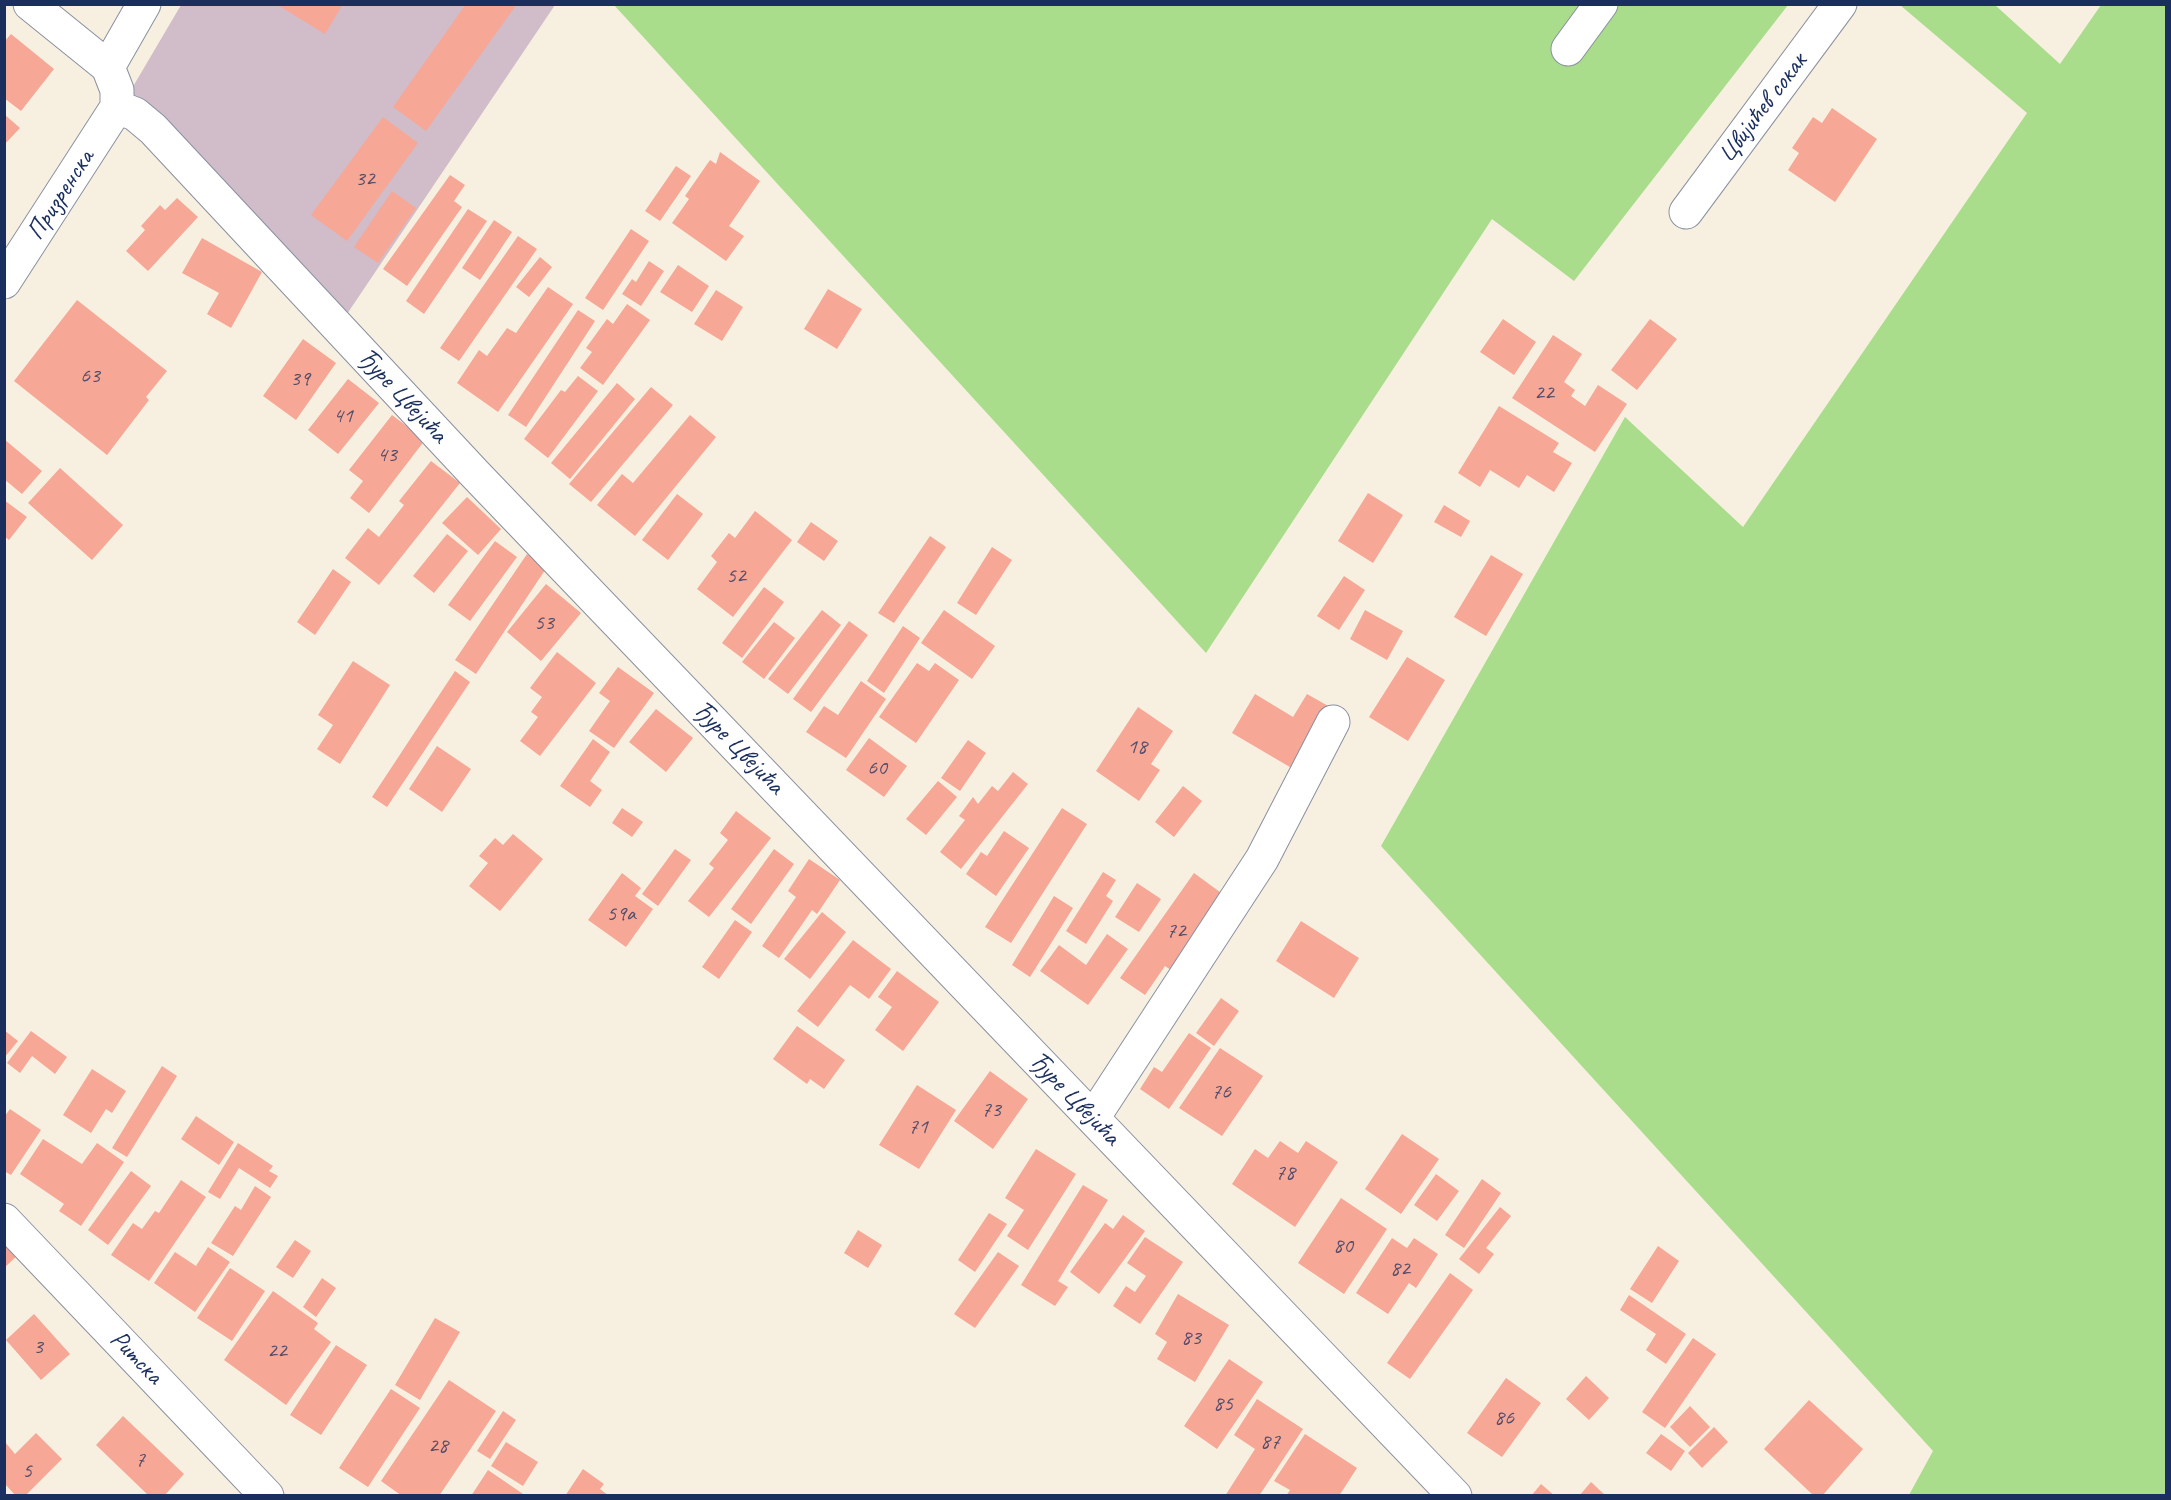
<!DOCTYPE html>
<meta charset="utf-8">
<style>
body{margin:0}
#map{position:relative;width:2171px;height:1500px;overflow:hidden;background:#f7f0e1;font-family:Caveat,sans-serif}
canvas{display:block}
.frame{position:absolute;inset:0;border:6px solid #1b2f5e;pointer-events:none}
</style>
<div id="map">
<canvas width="2171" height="1500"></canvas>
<div class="frame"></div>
</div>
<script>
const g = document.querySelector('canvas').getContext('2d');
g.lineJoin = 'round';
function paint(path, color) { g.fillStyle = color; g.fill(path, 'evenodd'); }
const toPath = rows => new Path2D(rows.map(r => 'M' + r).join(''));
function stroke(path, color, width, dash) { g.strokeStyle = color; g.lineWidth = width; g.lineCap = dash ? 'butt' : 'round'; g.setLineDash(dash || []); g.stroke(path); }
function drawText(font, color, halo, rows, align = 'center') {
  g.font = font + ' Caveat,sans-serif'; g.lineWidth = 4.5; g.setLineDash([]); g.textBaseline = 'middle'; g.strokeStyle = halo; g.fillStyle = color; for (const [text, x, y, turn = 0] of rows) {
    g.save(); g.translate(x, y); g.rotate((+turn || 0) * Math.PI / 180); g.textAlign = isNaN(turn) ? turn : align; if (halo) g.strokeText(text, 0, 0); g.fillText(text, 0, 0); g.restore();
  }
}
const industrial = toPath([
 [181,5,555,5,347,314,128,95]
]);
const green = toPath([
 [614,5,1788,5,1574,281,1492,219,1206,653],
 [1900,5,1995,5,2060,64,2101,5,2166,5,2166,1495,1909,1495,1933,1451,1381,846,1625,417,1743,527,2027,113]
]);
const building = toPath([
 [276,4,343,4,325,34],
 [466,4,517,4,426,131,393,107],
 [11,34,54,69,21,111,4,98,4,42],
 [1832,108,1877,139,1835,202,1788,170,1799,153,1792,148,1813,117,1822,123],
 [4,114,20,128,4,145],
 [383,117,418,143,347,241,311,215],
 [720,152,760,181,729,226,744,236,726,261,672,223,689,199,685,196,710,160,716,164],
 [676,166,691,176,660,221,645,211],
 [450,175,465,185,454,201,462,207,407,286,383,269],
 [392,191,416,208,378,263,354,247],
 [177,198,198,217,148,271,126,251,145,230,141,226,160,205,165,210],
 [468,209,487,221,424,314,406,301],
 [494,220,512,232,480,280,462,268],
 [631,229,649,241,603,310,585,298],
 [518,236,537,249,459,361,440,348],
 [202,238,262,272,231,328,207,314,219,293,182,273],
 [540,257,552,267,529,297,516,287],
 [649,261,664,271,641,306,622,294,632,279,636,282],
 [678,265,709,286,692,312,660,292],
 [548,287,573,304,498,412,457,383,479,350,487,356,507,328,516,333],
 [828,289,862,309,837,349,804,329],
 [716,290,743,307,722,341,694,324],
 [77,300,167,371,146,397,149,400,107,455,14,381],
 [627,304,650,320,603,385,580,368,592,352,586,348,607,319,613,324],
 [578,310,595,321,526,427,508,415],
 [1503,319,1536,342,1514,375,1480,352],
 [1650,319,1677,339,1637,390,1611,370],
 [1553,335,1582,354,1564,382,1575,390,1571,396,1585,406,1598,385,1627,404,1595,452,1512,398],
 [303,339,336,363,296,420,263,396],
 [578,376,598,391,548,458,524,439,561,390,565,392],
 [348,379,379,403,338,454,308,430],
 [617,383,635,399,570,479,551,463],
 [651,387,673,405,591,502,569,484],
 [1499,406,1559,443,1553,452,1572,463,1554,492,1527,475,1519,488,1490,470,1480,487,1458,473],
 [392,415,425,440,369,513,350,498,363,481,349,470],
 [690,415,716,437,635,536,597,505,622,474,633,483],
 [4,439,42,471,22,494,4,479],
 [431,461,460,483,379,585,345,558,368,528,379,537,404,505,399,501],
 [60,468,123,525,92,560,28,503],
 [1368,493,1403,515,1373,563,1338,541],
 [677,494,703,514,668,560,642,540],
 [467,497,501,529,478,555,442,523],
 [4,500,27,517,9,540,4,536],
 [1444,505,1470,521,1461,537,1434,522],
 [755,511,792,540,733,617,697,589,717,562,711,556,729,533,735,538],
 [811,522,838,541,824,561,797,542],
 [447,534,468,551,434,593,413,576],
 [930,536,946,547,894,623,878,613],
 [495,541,517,557,470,621,448,605],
 [992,547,1012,560,976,615,957,603],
 [527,554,547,567,476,674,455,660],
 [1491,555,1523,574,1486,636,1454,617],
 [333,569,351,582,315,635,297,622],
 [1344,576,1365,590,1339,630,1317,616],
 [546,584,581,613,541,661,507,632],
 [764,587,784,602,742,658,722,643],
 [822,610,841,625,788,694,768,679],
 [944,610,995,646,972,679,921,643],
 [1365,610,1403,631,1387,660,1350,639],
 [849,621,868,635,811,712,793,699],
 [774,622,795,638,764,679,742,662],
 [903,626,920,638,884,693,867,681],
 [557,652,596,683,540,756,520,741,538,717,531,712,542,697,530,688],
 [1407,657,1445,680,1408,741,1369,717],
 [353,661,390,685,340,764,317,749,333,725,318,715],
 [917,663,929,671,935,663,959,680,916,743,879,717],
 [618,667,654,693,614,748,589,731,610,701,599,693],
 [455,671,470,682,387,807,372,797],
 [861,681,886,699,846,758,806,732,824,706,838,715],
 [1255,694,1293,717,1307,694,1337,711,1300,773,1232,733],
 [1138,707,1173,731,1151,764,1160,770,1139,801,1096,771],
 [656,709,693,738,666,772,629,742],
 [869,738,907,766,884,797,846,770],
 [593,739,610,752,590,781,602,790,590,807,560,786],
 [968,740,986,753,960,791,941,778],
 [437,746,471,769,442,812,409,789],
 [1013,772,1028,784,961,869,940,852,965,820,959,816,973,797,978,804,992,786,998,791],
 [938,781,957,797,926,835,906,819],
 [1183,786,1202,801,1174,837,1155,822],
 [622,808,643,822,632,837,612,823],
 [1062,808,1087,824,1011,943,985,927],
 [736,811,771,838,709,917,688,901,714,868,709,864,728,840,720,833],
 [1004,831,1029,848,996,896,966,874,981,852,987,856],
 [513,834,543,859,500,911,469,886,488,863,479,856,495,838,503,845],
 [675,849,691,860,658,906,642,894],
 [774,849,794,864,751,924,731,909],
 [809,859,840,880,817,914,812,910,779,958,762,946,796,897,788,891],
 [1103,872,1116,880,1106,896,1113,901,1086,944,1066,931],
 [622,873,641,888,635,896,653,909,626,947,588,920],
 [1194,873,1224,895,1171,970,1165,966,1145,995,1120,978],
 [1137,883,1161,899,1139,932,1115,917],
 [1054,896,1073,908,1030,977,1012,965],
 [822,912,846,932,810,979,784,959],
 [735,920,752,932,719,979,702,967],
 [1301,921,1359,958,1334,998,1276,961],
 [1107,934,1128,949,1088,1005,1040,971,1059,945,1086,965],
 [853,940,891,969,869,999,850,985,818,1027,797,1011],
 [897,971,939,1002,903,1051,875,1030,892,1007,878,997],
 [1221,998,1239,1011,1214,1046,1196,1033],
 [797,1026,845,1060,824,1089,810,1079,807,1084,773,1059],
 [4,1030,18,1041,4,1058],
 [31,1031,67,1057,55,1074,32,1056,20,1073,7,1063],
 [1189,1033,1211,1048,1169,1109,1140,1089,1154,1067,1162,1072],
 [1220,1048,1263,1076,1222,1136,1179,1108],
 [162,1066,177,1076,127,1157,112,1148],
 [92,1069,126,1091,112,1113,106,1109,91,1133,63,1115],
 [990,1071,1028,1099,993,1149,954,1121],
 [917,1085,956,1110,919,1169,879,1145],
 [10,1109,41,1130,11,1175,4,1171,4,1117],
 [196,1116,234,1142,219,1165,181,1139],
 [1402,1134,1439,1159,1401,1214,1365,1189],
 [43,1139,82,1164,97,1143,124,1162,81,1226,59,1211,64,1204,20,1174],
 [1280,1141,1298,1153,1306,1141,1338,1162,1295,1227,1232,1184,1255,1149,1268,1158],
 [238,1143,273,1166,269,1171,278,1176,270,1188,239,1168,220,1199,208,1192],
 [1036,1149,1076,1174,1028,1250,1007,1236,1024,1210,1005,1198],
 [131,1171,151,1186,108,1245,88,1230],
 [1436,1174,1459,1191,1437,1221,1414,1205],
 [1482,1179,1501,1193,1464,1248,1445,1235],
 [181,1180,206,1197,149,1281,111,1255,133,1223,142,1229,155,1211,159,1213],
 [1083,1185,1108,1200,1058,1281,1068,1287,1055,1306,1021,1285],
 [255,1186,271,1197,233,1256,211,1243,235,1206,241,1210],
 [1341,1198,1387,1229,1344,1294,1298,1263],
 [1500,1207,1511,1216,1486,1248,1494,1254,1479,1274,1459,1259],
 [989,1213,1007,1224,975,1272,958,1260],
 [1123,1215,1145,1231,1099,1294,1070,1272,1105,1223,1113,1229],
 [858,1230,882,1245,868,1268,844,1253],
 [1145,1237,1183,1262,1140,1324,1113,1306,1126,1286,1135,1292,1146,1276,1127,1263],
 [1392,1238,1407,1248,1414,1238,1438,1254,1416,1288,1409,1283,1388,1314,1356,1293],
 [295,1240,311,1251,293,1278,276,1267],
 [4,1241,18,1255,4,1268],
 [1658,1246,1679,1261,1652,1303,1630,1289],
 [208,1247,230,1262,195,1312,154,1283,175,1252,196,1266],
 [998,1252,1019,1266,975,1328,954,1314],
 [230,1268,265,1291,232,1341,197,1318],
 [1450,1273,1473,1290,1410,1379,1387,1363],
 [322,1278,336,1288,316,1317,303,1307],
 [273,1291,318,1323,314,1329,331,1342,286,1405,224,1360],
 [1178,1294,1229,1325,1195,1382,1157,1359,1167,1342,1155,1334],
 [1629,1295,1686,1334,1666,1364,1646,1350,1656,1334,1620,1310],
 [34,1314,70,1354,41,1380,6,1340],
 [435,1318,460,1332,420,1400,395,1385],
 [1693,1338,1716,1354,1665,1428,1642,1412],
 [336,1345,367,1365,321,1435,290,1415],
 [1229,1359,1263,1382,1217,1449,1184,1426],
 [1586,1376,1609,1398,1589,1420,1566,1399],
 [1506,1378,1541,1403,1502,1457,1467,1433],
 [449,1380,496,1411,439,1496,402,1496,381,1481],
 [391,1389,420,1408,368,1487,339,1468],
 [1257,1399,1303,1429,1259,1496,1225,1496,1255,1449,1234,1435],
 [1809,1400,1863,1449,1822,1496,1814,1496,1764,1449],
 [1690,1406,1710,1427,1690,1447,1670,1427],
 [503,1411,516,1420,490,1459,477,1451],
 [123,1416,184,1474,164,1496,149,1496,96,1445],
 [1714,1427,1728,1442,1702,1468,1688,1453],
 [36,1433,62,1459,25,1496,16,1496,5,1484,5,1442,15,1454],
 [1305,1434,1357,1468,1339,1496,1286,1496,1290,1490,1274,1481],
 [1661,1434,1685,1451,1671,1471,1646,1453],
 [506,1442,538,1462,523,1486,491,1466],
 [583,1469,604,1484,600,1489,609,1496,565,1496],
 [488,1470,526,1496,471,1496],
 [1591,1482,1606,1496,1579,1496],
 [1541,1484,1555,1496,1531,1496]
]);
const minor = toPath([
 [30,4,108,67,117,90,117,107,135,114,153,129,476,475,1455,1496],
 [1568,49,1601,4],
 [108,67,144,4],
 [1686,212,1840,4],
 [4,282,117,107],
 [1093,1118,1262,859,1333,722],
 [4,1220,267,1496]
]);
const numberNames = [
 ["32",365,179],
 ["63",90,376],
 ["39",300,379],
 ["22",1544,393],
 ["41",343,416],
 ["43",387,455],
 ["52",736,576],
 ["53",544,623],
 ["18",1137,747],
 ["60",877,768],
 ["59a",621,914],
 ["72",1176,931],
 ["76",1221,1092],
 ["73",991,1110],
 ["71",918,1127],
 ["78",1285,1173],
 ["80",1343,1246],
 ["82",1400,1269],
 ["83",1191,1338],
 ["3",38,1347],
 ["22",277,1351],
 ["85",1223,1404],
 ["86",1504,1418],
 ["87",1270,1442],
 ["28",438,1446],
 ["7",140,1460],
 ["5",27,1471]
];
const streetNames = [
 ["Цвијићев сокак",1763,108,-53],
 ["Призренска",61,195,-57],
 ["Ђуре Цвејића",402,396,47],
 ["Ђуре Цвејића",738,748,46],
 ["Ђуре Цвејића",1074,1099,46],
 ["Ритска",136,1358,46]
];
paint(industrial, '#d1bdc9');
paint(green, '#a9dc8b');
paint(building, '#f6a795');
stroke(minor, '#8990a0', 35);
stroke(minor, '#fff', 33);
drawText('22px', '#524d6c', null, numberNames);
drawText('26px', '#1b2f5e', '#fff', streetNames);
</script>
